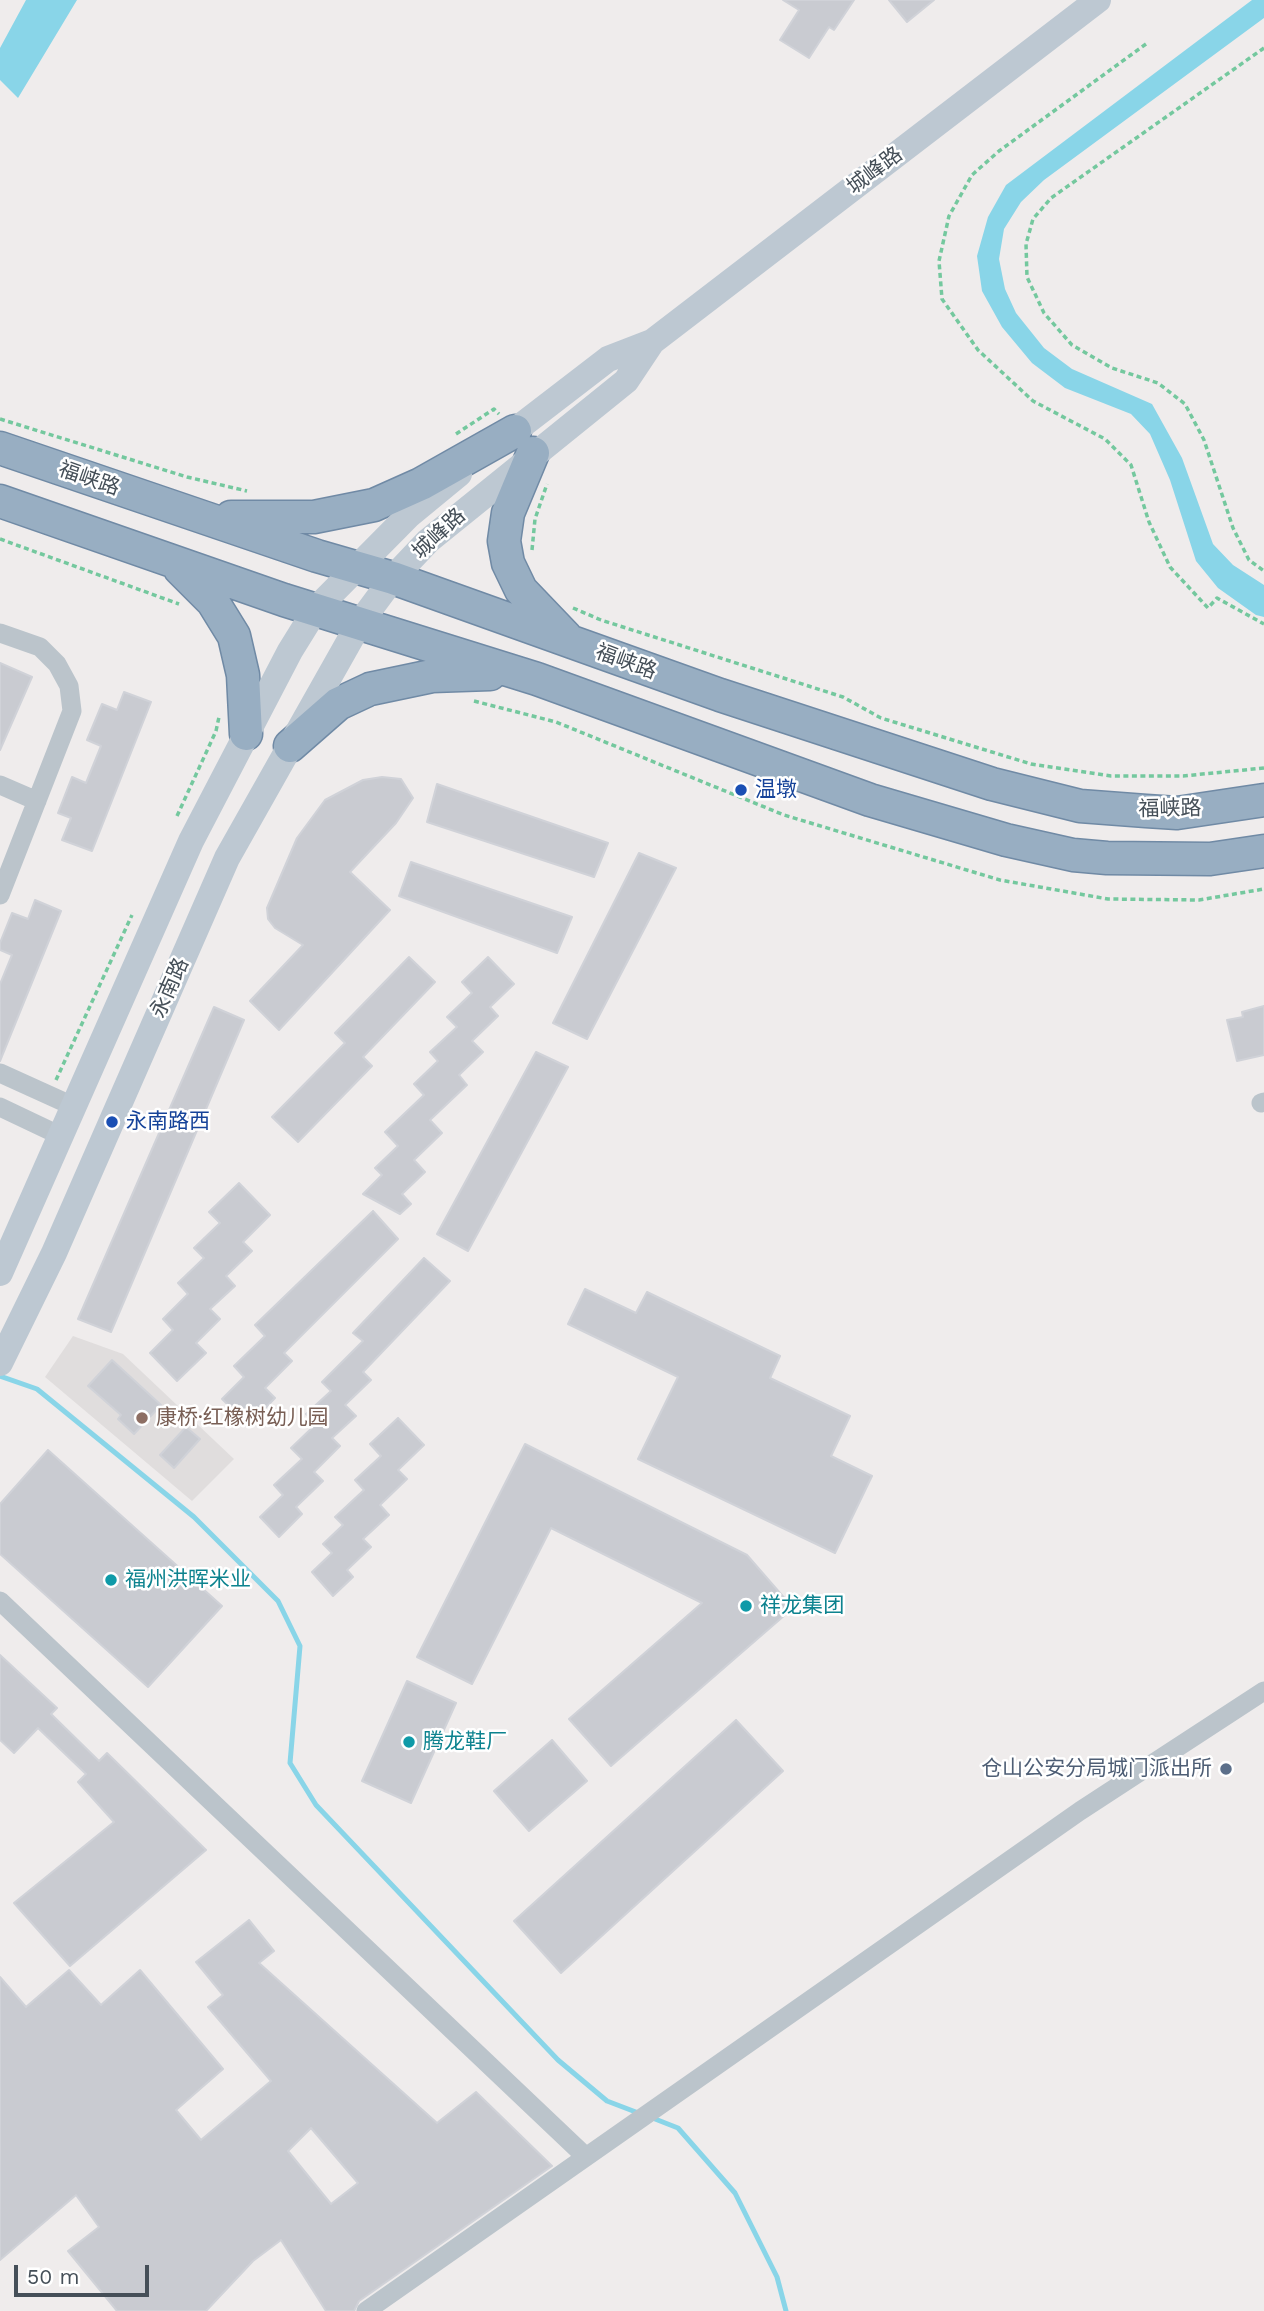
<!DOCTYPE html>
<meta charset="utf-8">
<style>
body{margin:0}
#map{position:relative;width:1264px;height:2311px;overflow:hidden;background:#efecec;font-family:"Work Sans",sans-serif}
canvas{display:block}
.scale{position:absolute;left:14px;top:2265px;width:135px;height:32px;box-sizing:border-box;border:4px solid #454f58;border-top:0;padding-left:9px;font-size:21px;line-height:24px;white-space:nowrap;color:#454f58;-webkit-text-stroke:5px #fff;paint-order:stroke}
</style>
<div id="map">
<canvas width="1264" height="2311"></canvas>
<div class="scale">50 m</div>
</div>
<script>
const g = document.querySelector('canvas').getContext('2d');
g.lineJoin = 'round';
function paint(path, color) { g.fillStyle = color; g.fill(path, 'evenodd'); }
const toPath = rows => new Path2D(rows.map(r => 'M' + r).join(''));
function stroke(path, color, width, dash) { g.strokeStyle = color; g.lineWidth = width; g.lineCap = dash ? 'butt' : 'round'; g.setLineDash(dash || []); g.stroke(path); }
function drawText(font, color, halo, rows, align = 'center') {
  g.font = font + ' "Work Sans","Noto Sans SC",sans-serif'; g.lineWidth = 5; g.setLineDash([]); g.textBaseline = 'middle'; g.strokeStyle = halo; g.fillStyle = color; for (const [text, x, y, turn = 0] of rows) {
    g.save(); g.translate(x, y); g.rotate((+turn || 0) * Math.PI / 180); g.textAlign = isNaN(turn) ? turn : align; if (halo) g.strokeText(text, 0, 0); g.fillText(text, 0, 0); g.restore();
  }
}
const education = toPath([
 [73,1336,123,1354,234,1459,192,1501,45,1377]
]);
const water = toPath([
 [26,0,77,0,18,98,0,80,0,48],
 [1252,0,1264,0,1264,18,1044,180,1021,202,1004,229,999,259,1005,289,1016,313,1044,348,1072,369,1152,404,1182,458,1213,544,1233,565,1264,585,1264,617,1256,615,1218,588,1196,561,1170,480,1150,434,1131,414,1065,388,1032,363,1002,327,982,291,977,256,988,217,1006,185]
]);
const stream = toPath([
 [0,1376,37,1389,194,1517,278,1601,300,1646,290,1763,316,1805,558,2060,607,2101,641,2114],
 [650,2117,678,2128,735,2193,777,2277,786,2311]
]);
const building = toPath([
 [783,0,854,0,834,30,829,27,809,58,780,40,799,10,783,0],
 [889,0,934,0,907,22,889,0],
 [0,663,32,677,0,750,0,663],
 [124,692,151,702,92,851,62,840,71,818,58,813,72,777,86,783,101,746,87,740,102,704,117,710,124,692],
 [382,777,401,779,413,798,396,823,350,872,390,910,279,1030,250,1001,303,945,275,928,268,919,267,908,297,838,325,800,363,780,382,777],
 [437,784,608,843,594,877,427,822,437,784],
 [639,853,676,868,587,1039,553,1023,639,853],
 [411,862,572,917,557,953,399,896,411,862],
 [35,900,61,911,0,1061,0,984,12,955,0,950,0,943,12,913,28,919,35,900],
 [409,957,435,982,363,1057,372,1066,298,1142,272,1117,345,1043,335,1033,409,957],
 [488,957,514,984,490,1007,498,1016,472,1041,483,1052,459,1075,467,1085,430,1120,442,1133,414,1160,425,1172,402,1194,411,1204,400,1214,363,1194,382,1175,375,1168,398,1146,385,1132,424,1095,414,1084,438,1061,430,1052,457,1027,447,1017,472,993,462,982,488,957],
 [1264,1006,1264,1055,1237,1061,1227,1020,1243,1017,1242,1012,1264,1006],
 [214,1007,244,1020,111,1332,78,1319,214,1007],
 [536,1052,568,1067,468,1251,437,1234,536,1052],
 [239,1183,270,1215,243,1242,252,1251,226,1276,235,1286,210,1309,220,1319,196,1343,206,1353,177,1381,150,1353,173,1330,163,1319,188,1294,178,1283,204,1258,194,1248,220,1223,209,1212,239,1183],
 [373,1211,398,1239,284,1353,292,1361,265,1388,275,1398,249,1425,222,1399,244,1377,234,1366,265,1336,255,1325,373,1211],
 [424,1258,450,1281,363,1372,371,1380,345,1405,356,1416,332,1438,340,1446,314,1472,323,1481,296,1507,302,1514,279,1537,260,1517,283,1495,274,1485,302,1459,291,1448,316,1424,306,1414,331,1391,322,1382,363,1341,353,1333,424,1258],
 [585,1289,636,1313,647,1292,780,1356,770,1378,850,1416,831,1456,872,1476,835,1553,638,1459,678,1377,568,1324,585,1289],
 [112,1360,161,1405,134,1434,118,1419,121,1415,88,1386,112,1360],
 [398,1418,424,1445,398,1470,407,1479,380,1505,389,1515,363,1539,371,1547,347,1570,353,1577,333,1596,312,1572,332,1553,323,1544,343,1525,335,1517,364,1490,355,1480,381,1456,370,1444,398,1418],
 [186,1427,200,1439,174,1468,160,1455,186,1427],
 [525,1444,747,1555,793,1608,611,1766,569,1719,702,1603,551,1528,472,1684,417,1657,525,1444],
 [48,1450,222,1606,148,1687,0,1554,0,1504,48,1450],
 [0,1655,57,1708,51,1714,99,1761,107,1753,206,1850,70,1966,14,1903,114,1822,78,1782,86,1774,38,1728,14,1753,0,1740,0,1655],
 [407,1681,456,1703,411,1803,362,1781,407,1681],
 [736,1720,783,1771,561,1973,514,1921,736,1720],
 [552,1740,587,1781,529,1831,494,1791,552,1740],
 [249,1920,274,1951,259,1963,437,2123,476,2092,552,2166,359,2301,354,2311,326,2311,281,2240,253,2261,206,2311,117,2311,68,2251,99,2227,76,2195,0,2260,0,1977,26,2007,69,1970,101,2005,140,1970,223,2069,176,2110,201,2140,271,2081,208,2007,223,1995,196,1962,249,1920],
 [311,2128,358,2183,331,2204,288,2151,311,2128]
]);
const path = toPath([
 [1146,44,999,151,972,175,949,216,939,261,942,299,978,350,1033,401,1105,439,1131,465,1149,522,1170,567,1208,608,1217,598,1264,624],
 [1264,48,1051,198,1033,219,1026,244,1027,277,1044,313,1072,345,1112,368,1158,383,1185,404,1204,440,1233,528,1249,560,1264,571],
 [0,419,187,477,247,491],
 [456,434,494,409,499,414],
 [0,539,179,604],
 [532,550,535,519,547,484],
 [573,608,601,620,843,697,881,718,1031,764,1111,776,1183,776,1264,768],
 [474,701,556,722,784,815,1000,880,1108,899,1199,900,1264,889],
 [177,816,216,731,219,717],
 [56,1080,132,915]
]);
const minor = toPath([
 [0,633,40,647,57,664,69,686,72,711,0,895],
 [0,785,37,801],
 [0,1073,75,1107],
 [1261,1103,1264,1102],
 [0,1107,61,1136],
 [0,1601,585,2156],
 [366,2311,1080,1811,1264,1691]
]);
const secondary = toPath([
 [500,442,608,359,652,342,1098,0],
 [0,1273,191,841,290,651,316,609,408,516,459,474],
 [0,1363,54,1253,227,858,359,624,393,578,428,541,626,381,652,342]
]);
const trunk = toPath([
 [0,448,317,556,393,578,720,695,992,784,1080,806,1146,811,1177,813,1264,800],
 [533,453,508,513,504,541,508,563,521,590,566,637],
 [0,501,284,600,537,679,870,800,1006,840,1073,855,1107,858,1210,859,1264,851],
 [231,517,314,517,374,505,421,484,515,431],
 [180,569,213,602,234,636,243,675,246,734],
 [290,746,338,704,370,689,432,676,490,674]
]);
const markers = [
 [741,790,7,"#1a4fb4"],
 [112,1122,7,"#1a4fb4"],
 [142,1418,7,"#8d6e63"],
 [111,1580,7,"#0f9aa8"],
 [746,1606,7,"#0f9aa8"],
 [409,1742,7,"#0f9aa8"],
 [1226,1769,7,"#5c6f8a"]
];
const streetNames = [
 ["城峰路",875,171,-37],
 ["福峡路",89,479,19],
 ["城峰路",439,534,-43],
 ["福峡路",626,662,20],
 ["福峡路",1170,809,-1],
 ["永南路",170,988,-66]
];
const transitNames = [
 ["温墩",755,790],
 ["永南路西",126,1122]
];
const educationNames = [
 ["康桥·红橡树幼儿园",156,1418]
];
const cultureNames = [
 ["福州洪晖米业",125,1580],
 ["祥龙集团",760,1606],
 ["腾龙鞋厂",423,1742]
];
const serviceNames = [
 ["仓山公安分局城门派出所",1212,1769]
];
paint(education, '#e0dddd');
paint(water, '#89d5e8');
stroke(stream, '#89d5e8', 5);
paint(building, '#c9cbd1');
stroke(building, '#d0d2d8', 2);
stroke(trunk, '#708aa5', 35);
stroke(path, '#74c89e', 3.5, [5, 3.5]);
stroke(minor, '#bbc4cb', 19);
stroke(secondary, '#bdc8d2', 26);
stroke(trunk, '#98aec2', 32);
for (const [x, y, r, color] of markers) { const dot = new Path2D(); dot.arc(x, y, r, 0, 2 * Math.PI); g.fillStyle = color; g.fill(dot); stroke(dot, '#fff', 2.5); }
drawText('21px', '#454f58', '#fff', streetNames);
drawText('21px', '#164399', '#fff', transitNames, 'left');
drawText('21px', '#785e54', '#fff', educationNames, 'left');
drawText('21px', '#0d838f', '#fff', cultureNames, 'left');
drawText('21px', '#4e5e75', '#fff', serviceNames, 'right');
</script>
